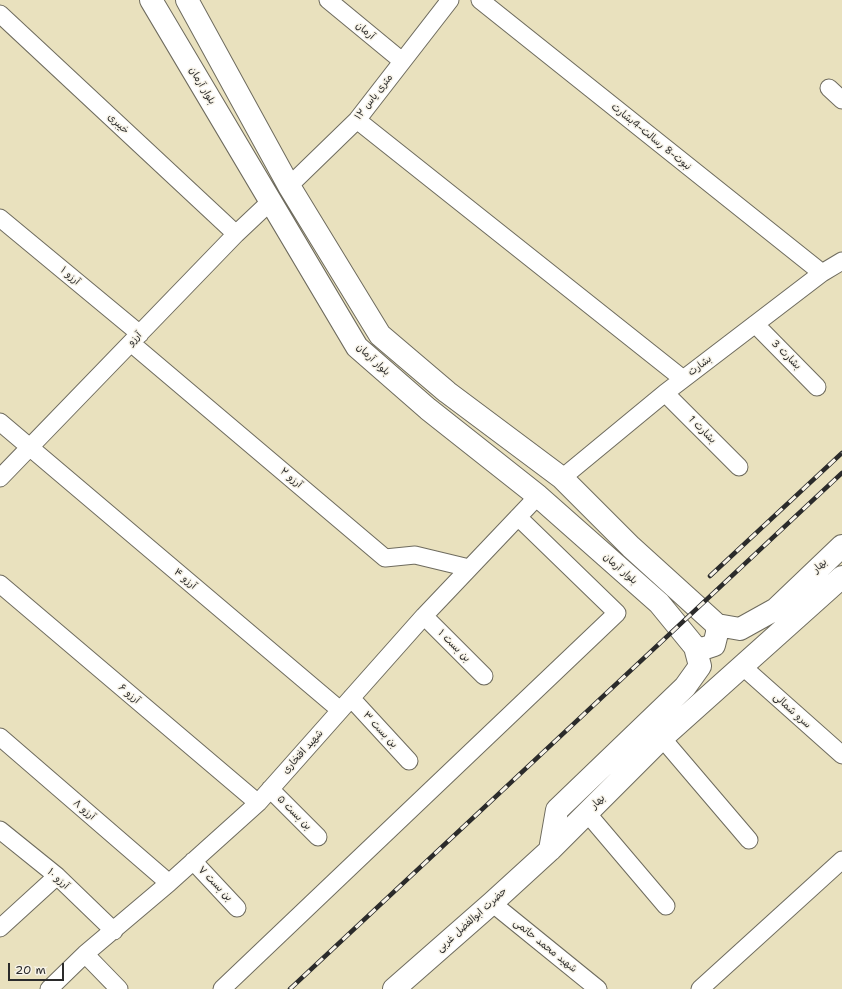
<!DOCTYPE html>
<meta charset="utf-8">
<style>
body{margin:0}
#map{position:relative;width:842px;height:989px;overflow:hidden;background:#e9e1be;font-family:"Shantell Sans",sans-serif}
canvas{display:block}
.scale{position:absolute;left:8px;top:963px;width:56px;height:18px;box-sizing:border-box;border:2px solid #2b2b2b;border-top:0;padding-left:5px;font-size:12px;line-height:14px;white-space:nowrap;color:#2b2b2b;-webkit-text-stroke:3px #f7f3e8;paint-order:stroke}
</style>
<div id="map">
<canvas width="842" height="989"></canvas>
<div class="scale">20 m</div>
</div>
<script>
const g = document.querySelector('canvas').getContext('2d');
g.lineJoin = 'round';
const toPath = rows => new Path2D(rows.map(r => 'M' + r).join(''));
function stroke(path, color, width, dash) { g.strokeStyle = color; g.lineWidth = width; g.lineCap = dash ? 'butt' : 'round'; g.setLineDash(dash || []); g.stroke(path); }
function drawText(font, color, halo, rows, align = 'center') {
  g.font = font + ' "Shantell Sans","Playpen Sans Arabic",sans-serif'; g.lineWidth = 3; g.setLineDash([]); g.textBaseline = 'middle'; g.strokeStyle = halo; g.fillStyle = color; for (const [text, x, y, turn = 0] of rows) {
    g.save(); g.translate(x, y); g.rotate((+turn || 0) * Math.PI / 180); g.textAlign = isNaN(turn) ? turn : align; if (halo) g.strokeText(text, 0, 0); g.fillText(text, 0, 0); g.restore();
  }
}
const street = toPath([
 [328,0,402,61],
 [480,0,822,273],
 [0,14,236,234],
 [829,88,842,100],
 [357,120,683,379],
 [289,186,357,120,450,0],
 [0,218,140,334],
 [755,324,817,387],
 [131,343,385,558,415,555,469,568],
 [665,393,739,467],
 [0,422,340,710],
 [0,478,236,234,271,201],
 [562,478,665,393,822,273,842,261],
 [0,584,258,803],
 [424,616,484,676],
 [742,666,842,755],
 [351,698,409,761],
 [0,737,169,883],
 [662,738,749,840],
 [270,789,318,837],
 [587,813,666,906],
 [0,830,57,876,114,931],
 [193,861,237,908],
 [492,903,598,989],
 [0,928,57,876],
 [85,954,119,989],
 [49,989,85,954,169,883,258,803,424,616,538,496],
 [222,989,617,613,518,517],
 [700,989,842,860]
]);
const secondary = toPath([
 [151,0,357,347,428,409,538,496,659,603,695,647,702,649,714,645,717,633,717,625,631,547,562,478,447,392,380,335,289,186,187,0],
 [717,625,740,629,776,609,842,546],
 [550,850,557,810,685,687,700,666,695,647],
 [394,989,492,903,550,850,662,738,842,577]
]);
const rail = toPath([
 [710,576,842,453],
 [290,989,842,473]
]);
const streetNames = [
 ["آرمان",365,31,40],
 ["بلوار آرمان",202,86,59],
 ["۱۲ متری یاس",374,97,-52],
 ["خیبری",118,124,43],
 ["نبوت-8 رسالت-4بشارت",651,137,39],
 ["آرزو ۱",70,276,40],
 ["آرزو",135,339,-46],
 ["بشارت 3",786,355,45],
 ["بلوار آرمان",373,360,43],
 ["بشارت",700,366,-37],
 ["بشارت 1",702,430,45],
 ["آرزو ۲",291,478,40],
 ["بهار",820,566,-44],
 ["بلوار آرمان",620,569,41],
 ["آرزو ۴",185,579,40],
 ["بن بست ۱",454,646,45],
 ["آرزو ۶",129,694,40],
 ["سرو شمالی",792,711,42],
 ["بن بست ۳",380,730,47],
 ["شهید افتخاری",303,752,-48],
 ["بهار",598,802,-45],
 ["آرزو ۸",84,810,41],
 ["بن بست ۵",294,813,45],
 ["آرزو ۱۰",58,879,42],
 ["بن بست ۷",215,884,46],
 ["حضرت ابوالفضل غربی",472,920,-42],
 ["شهید محمد حاتمی",545,946,39]
];
stroke(street, '#6e6b5e', 19);
stroke(secondary, '#6e6b5e', 24);
stroke(street, '#fff', 17);
stroke(secondary, '#fff', 22);
stroke(rail, '#2b2b2b', 4.5);
stroke(rail, '#f7f3e8', 3, [9]);
drawText('10px', '#2b2b2b', '#f7f3e8', streetNames);
</script>
